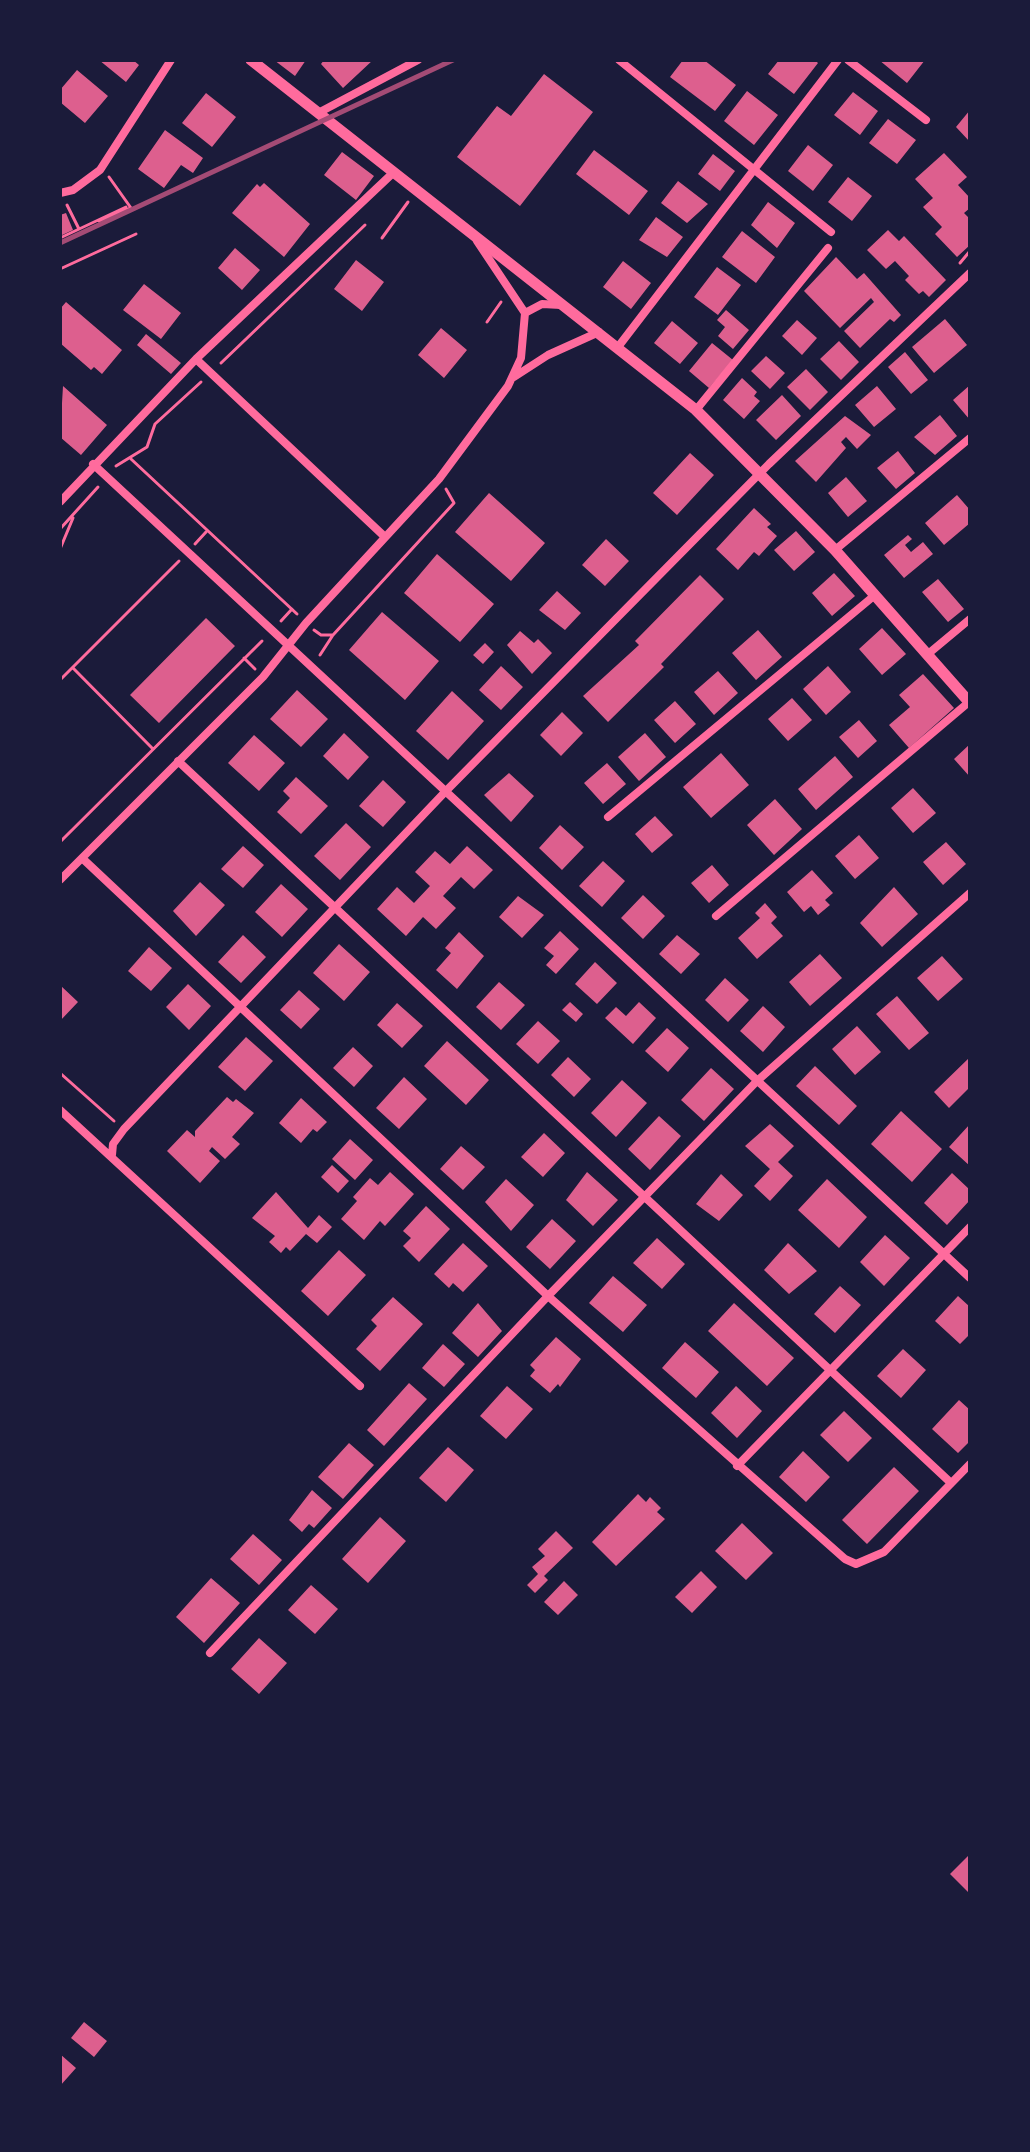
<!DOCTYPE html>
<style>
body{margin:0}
#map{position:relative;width:1030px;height:2152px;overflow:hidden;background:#1b1b3a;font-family:"Noto Sans",sans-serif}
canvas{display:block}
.frame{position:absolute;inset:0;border:62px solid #1b1b3a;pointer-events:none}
</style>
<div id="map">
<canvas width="1030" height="2152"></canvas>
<div class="frame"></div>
</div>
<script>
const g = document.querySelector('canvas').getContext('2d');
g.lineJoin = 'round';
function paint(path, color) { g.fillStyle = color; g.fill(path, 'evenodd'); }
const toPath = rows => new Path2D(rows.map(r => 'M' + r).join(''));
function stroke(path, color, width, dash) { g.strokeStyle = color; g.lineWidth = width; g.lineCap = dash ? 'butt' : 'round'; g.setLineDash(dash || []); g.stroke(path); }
const building = toPath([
 [99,60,133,60,139,65,126,82],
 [274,60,306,60,295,76],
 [324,60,373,60,343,88,321,64],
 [683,60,704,60,736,85,715,111,670,77],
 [779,60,815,60,818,63,794,94,768,74],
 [879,60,925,60,907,83],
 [77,70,108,96,85,123,60,102,60,90],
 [544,74,593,112,520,206,457,157,497,106,511,116],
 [747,91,778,115,754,145,724,121],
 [853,92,878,111,860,135,834,115],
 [206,93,236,117,212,147,182,123],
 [970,110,970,142,956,127],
 [888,119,916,140,897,164,869,143],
 [165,130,203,158,193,173,181,165,164,188,138,169],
 [808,145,833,165,813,191,788,171],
 [594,150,648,191,629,215,576,174],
 [342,152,374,176,356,200,324,175],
 [944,153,967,177,958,185,970,198,970,208,964,213,970,219,970,245,957,257,935,234,942,227,923,207,933,198,915,179],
 [713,154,735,171,720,191,698,174],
 [848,177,872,196,852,221,828,202],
 [678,181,708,204,687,223,661,203],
 [264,183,310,224,284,257,232,213,257,184,260,187],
 [768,202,795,223,777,248,751,225],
 [66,213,73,230,60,236,60,215],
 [656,217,683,237,667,257,639,240],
 [888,230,899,241,904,236,946,280,929,297,923,291,919,294,905,280,909,276,895,261,886,269,867,250],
 [742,231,775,257,756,283,722,257],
 [235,248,260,270,242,290,218,268],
 [836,257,857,279,864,273,901,315,894,322,890,319,860,348,844,331,874,302,871,298,840,328,804,291],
 [356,260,384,282,362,311,334,289],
 [623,261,651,283,631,309,603,287],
 [717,267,741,285,718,315,694,297],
 [144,284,181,313,161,339,123,310],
 [66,302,122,350,102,374,94,367,91,370,60,343,60,309],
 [726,310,749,330,733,349,718,336,725,327,717,320],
 [945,319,967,345,934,373,912,347],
 [797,320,817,338,802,355,782,336],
 [672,321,698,343,680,364,654,343],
 [441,328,467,350,444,378,418,355],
 [146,334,181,363,171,374,137,345],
 [839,341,859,362,841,380,820,359],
 [712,343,733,360,709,388,689,371],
 [905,352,928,380,911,394,888,367],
 [766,356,785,373,770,389,751,371],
 [806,369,828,392,810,410,787,387],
 [742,378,757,392,754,396,760,401,744,419,723,400],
 [970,385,970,420,953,400],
 [63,386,107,425,81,455,60,437],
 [877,386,896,409,874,427,855,405],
 [782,395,801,416,776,440,756,420],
 [940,415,957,436,935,455,914,437],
 [845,416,871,435,857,449,846,437,841,442,846,448,816,482,795,461],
 [898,451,915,473,896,489,877,468],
 [690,453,714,475,677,515,653,493],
 [846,477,867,501,848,517,828,493],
 [489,493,545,543,511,581,455,532],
 [957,495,970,510,970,523,944,545,925,523],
 [754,508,771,524,767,527,777,536,759,556,754,552,738,570,716,549],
 [796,531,815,552,794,571,774,550],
 [908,535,912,539,905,545,911,552,923,542,933,554,904,578,884,555],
 [606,539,629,561,605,586,582,565],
 [437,554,494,604,460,642,404,593],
 [834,573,855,596,832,616,812,593],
 [700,575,724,599,661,664,664,667,608,722,583,696,639,645,635,641],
 [938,579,964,609,948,622,922,592],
 [557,591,581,613,565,630,539,610],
 [382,612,439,661,405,700,349,650],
 [206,618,235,646,159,723,130,695],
 [882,628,906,654,882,675,859,649],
 [758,630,782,657,756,680,732,653],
 [520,631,534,643,538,639,552,653,532,674,507,645],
 [485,643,494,652,483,664,473,655],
 [501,666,523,687,501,710,479,690],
 [828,666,851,692,826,715,803,689],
 [718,671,738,693,714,715,694,692],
 [923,674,954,708,909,748,889,725,910,707,899,695],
 [297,690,328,719,301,747,270,719],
 [452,691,484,721,448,760,416,731],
 [792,698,812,720,788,741,768,719],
 [675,701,696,724,675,743,654,720],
 [562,712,583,733,561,756,540,735],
 [859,720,877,741,858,758,839,737],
 [344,733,369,757,348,780,323,756],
 [645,733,666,757,639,781,618,757],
 [254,735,285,763,259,791,228,763],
 [970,744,970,777,954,759],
 [721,753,749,785,711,818,683,787],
 [835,756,853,777,816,810,798,789],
 [607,763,626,784,603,804,584,783],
 [509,773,534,796,511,822,484,795],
 [296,777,328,806,301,834,277,812,290,798,283,791],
 [383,780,406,802,383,827,359,806],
 [913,788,936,813,913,833,891,808],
 [775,799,802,829,774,855,747,825],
 [655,816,673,835,652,853,635,834],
 [346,823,371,847,340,880,314,856],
 [560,825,584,847,562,870,539,848],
 [859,835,879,858,855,879,835,856],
 [946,842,966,864,943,885,923,862],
 [243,846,264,865,243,888,221,869],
 [467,846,493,870,474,889,461,877,443,896,456,908,436,929,423,917,406,936,377,909,397,887,414,903,430,886,415,872,435,851,450,864],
 [603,861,625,881,602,907,579,886],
 [712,865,729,885,709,903,691,883],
 [812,870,833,893,825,900,830,905,818,915,811,906,804,912,787,892],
 [200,882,225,905,196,936,173,911],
 [281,884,308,909,282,937,255,912],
 [894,887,918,914,882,947,860,923],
 [643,895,665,916,643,939,621,918],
 [518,896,544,915,522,938,499,917],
 [765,903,777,917,771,923,783,936,757,959,738,938,760,918,755,913],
 [560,931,579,949,556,974,546,965,554,956,544,948],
 [459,932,484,956,457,989,436,970,451,953,445,948],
 [243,935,266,957,241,983,218,962],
 [677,935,700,954,681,974,659,954],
 [339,944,370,972,344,1001,313,973],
 [149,947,172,968,151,991,128,971],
 [820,954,842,978,810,1006,789,982],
 [942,956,963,979,938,1001,917,978],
 [595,962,617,983,597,1004,575,984],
 [725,978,749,1000,728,1022,705,1000],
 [499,982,525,1005,501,1030,476,1007],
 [188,984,211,1006,189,1030,166,1007],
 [60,985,78,1002,60,1021],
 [299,990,320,1009,301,1029,280,1010],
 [897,996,929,1033,909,1050,876,1014],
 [570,1002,583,1014,576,1022,562,1010],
 [639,1002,656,1018,633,1044,605,1018,616,1007,626,1016],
 [397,1003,423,1026,402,1048,377,1025],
 [763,1006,785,1027,763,1052,740,1031],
 [538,1021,560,1041,538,1064,516,1044],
 [857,1026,881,1052,855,1075,832,1049],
 [667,1028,689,1048,668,1072,645,1051],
 [246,1037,273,1061,245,1091,218,1067],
 [447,1041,489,1080,466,1105,424,1066],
 [353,1047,373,1066,354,1087,333,1068],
 [568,1057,591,1079,574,1097,551,1075],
 [970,1057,970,1087,949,1108,934,1092],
 [815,1066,857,1106,839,1125,796,1086],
 [711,1068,734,1089,704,1121,681,1100],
 [404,1077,427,1099,399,1129,376,1108],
 [622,1080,647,1103,616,1137,591,1113],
 [227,1097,233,1102,236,1099,254,1113,232,1137,240,1144,225,1159,212,1147,209,1151,220,1161,200,1183,167,1151,187,1130,195,1137,195,1131],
 [301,1098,327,1122,317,1132,313,1129,301,1143,279,1123],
 [901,1111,942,1149,912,1182,871,1144],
 [659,1116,681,1136,650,1170,628,1149],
 [770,1124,794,1146,778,1162,793,1176,770,1201,754,1186,770,1169,745,1146],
 [970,1124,970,1166,949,1147],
 [544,1133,565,1153,543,1177,521,1157],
 [350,1139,373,1160,355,1180,332,1159],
 [461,1146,485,1167,463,1190,440,1169],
 [332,1165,349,1181,338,1193,321,1177],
 [390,1172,414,1194,385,1226,380,1221,364,1240,341,1219,357,1201,353,1197,370,1178,378,1185],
 [587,1172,618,1200,593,1226,566,1200],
 [952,1173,970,1190,970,1200,947,1225,924,1203],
 [721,1174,743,1195,719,1221,696,1204],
 [506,1179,534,1205,511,1231,485,1202],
 [827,1179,867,1217,839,1248,798,1210],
 [276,1192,308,1228,319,1215,332,1227,317,1243,306,1234,290,1251,286,1247,281,1253,269,1242,275,1236,252,1218],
 [426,1206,450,1229,419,1262,403,1246,411,1238,403,1231],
 [552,1219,576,1241,550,1269,526,1247],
 [885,1235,910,1258,884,1286,860,1262],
 [657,1238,685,1264,662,1289,633,1263],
 [463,1243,488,1266,463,1292,453,1283,449,1288,434,1274],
 [788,1243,817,1271,789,1294,764,1270],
 [339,1250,366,1275,328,1316,301,1291],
 [613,1276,647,1305,623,1332,589,1303],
 [840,1286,861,1305,835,1333,814,1314],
 [958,1296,970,1307,970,1334,960,1344,935,1321],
 [393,1297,423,1324,380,1371,356,1349,377,1326,371,1320],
 [478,1303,502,1331,478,1357,452,1333],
 [734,1303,794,1358,767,1386,708,1331],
 [556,1337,581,1359,560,1387,558,1384,550,1393,530,1376,535,1370,530,1365],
 [685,1342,719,1372,696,1398,662,1368],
 [443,1344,465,1364,444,1387,422,1368],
 [903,1349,926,1370,901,1398,877,1376],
 [409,1383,427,1399,384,1446,367,1430],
 [507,1386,533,1409,506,1439,480,1416],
 [736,1386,762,1411,737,1438,711,1413],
 [959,1400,970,1410,970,1441,958,1453,932,1429],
 [844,1411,872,1438,848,1462,820,1435],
 [349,1443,374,1465,343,1499,318,1477],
 [448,1447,474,1470,446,1502,419,1478],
 [803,1451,830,1477,806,1502,779,1477],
 [894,1467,919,1491,867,1544,842,1520],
 [312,1490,332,1508,314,1528,309,1524,302,1532,289,1520],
 [638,1494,646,1502,650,1497,661,1508,657,1512,665,1519,616,1566,592,1542],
 [380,1517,406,1541,368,1583,342,1559],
 [742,1523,773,1553,746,1580,715,1551],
 [556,1531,573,1548,544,1576,548,1580,535,1593,527,1585,538,1574,532,1567,545,1556,538,1549],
 [253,1534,282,1560,259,1585,230,1559],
 [701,1571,717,1587,692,1613,675,1597],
 [211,1578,240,1603,204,1643,176,1617],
 [564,1581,578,1595,558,1615,544,1602],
 [311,1585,338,1609,315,1634,288,1610],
 [259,1638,287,1663,259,1694,231,1669],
 [970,1854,970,1894,950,1874],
 [84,2022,107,2041,94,2057,71,2038],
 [60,2054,76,2068,60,2086]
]);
const path = toPath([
 [67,205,79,229],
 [99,221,131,208,109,177],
 [60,238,126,207],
 [382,238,408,202],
 [960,263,970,251],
 [60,269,136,234],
 [487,322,501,302],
 [221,363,365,225],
 [131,459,297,614],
 [116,466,147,447,155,424,201,382],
 [60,529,98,487],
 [195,544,206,532],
 [60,549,73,518],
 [281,621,292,609],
 [60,622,60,626],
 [314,630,321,635,333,635,454,503,446,489],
 [320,655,333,635],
 [244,658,255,669],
 [73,668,153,749],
 [60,680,179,561],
 [60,842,262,641],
 [60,1073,114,1121]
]);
const minor = toPath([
 [619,60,831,232],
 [848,60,926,120],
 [320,112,418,60],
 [60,193,73,190,100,170,171,60],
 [525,313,542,304,561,305],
 [618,347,838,60],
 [196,359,385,537],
 [514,377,548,355,599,332],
 [696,410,828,248],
 [93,464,970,1278],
 [60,502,196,359,394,172],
 [835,550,970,438],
 [928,654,970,619],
 [178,761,951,1483],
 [608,817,875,595],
 [82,858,548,1296,845,1559,856,1564,884,1552,970,1464],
 [60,880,263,677,306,623,439,479,508,386,521,358,525,313,477,241],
 [716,916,969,702],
 [60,1110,360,1386],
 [112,1155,113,1144,124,1129,444,793,769,464,970,273],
 [737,1466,970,1227],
 [210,1653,548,1296,757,1081,970,893]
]);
const tertiary = toPath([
 [251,60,696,410,835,550,970,703]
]);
const rail = toPath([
 [60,243,453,60]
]);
paint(building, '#dd5f8e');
stroke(path, '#ff6b9d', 3);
stroke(minor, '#ff6b9d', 8);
stroke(tertiary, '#ff6b9d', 11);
stroke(rail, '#a44b75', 5);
</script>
